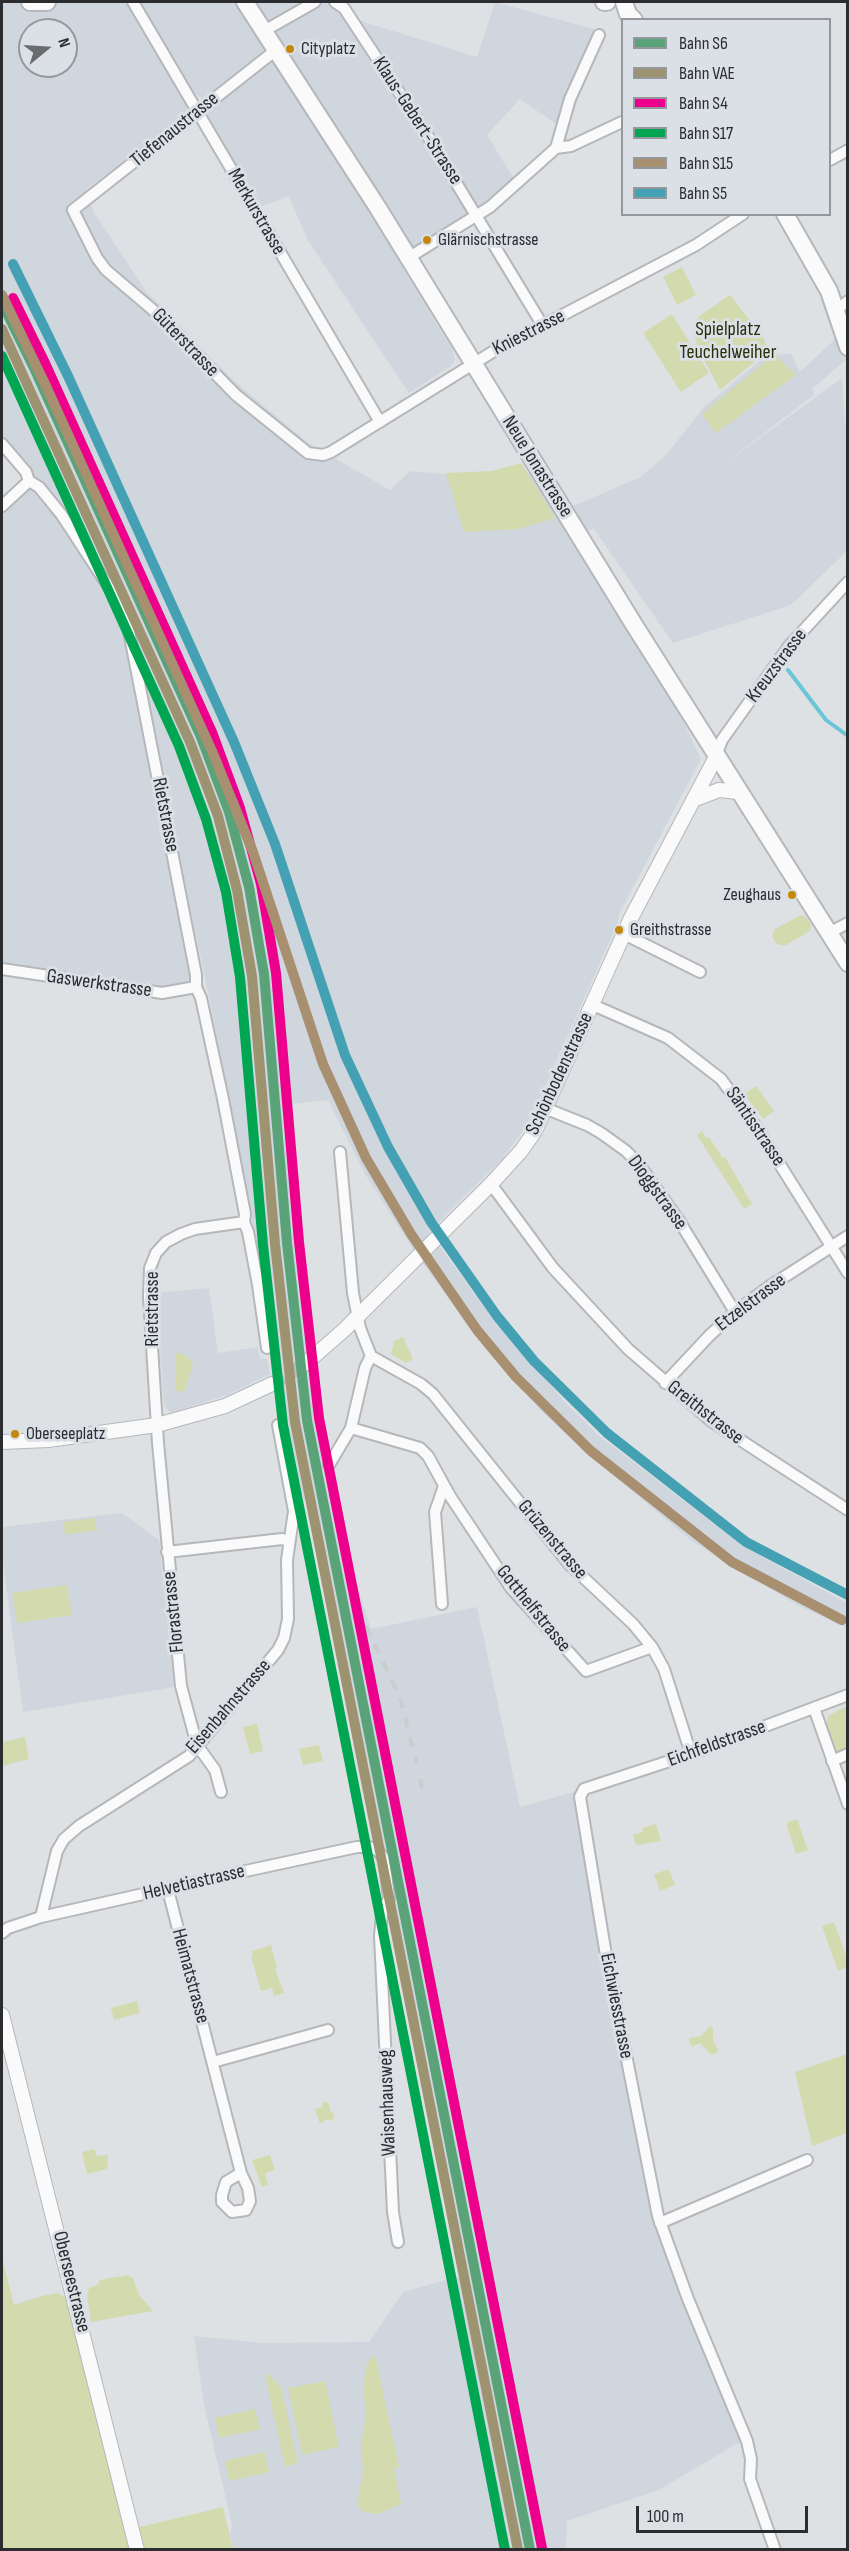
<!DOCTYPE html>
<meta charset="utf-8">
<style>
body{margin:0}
#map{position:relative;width:849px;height:2551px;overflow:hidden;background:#dee1e4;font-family:"Sofia Sans Condensed",sans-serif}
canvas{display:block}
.frame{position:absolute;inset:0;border:3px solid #2a2c2f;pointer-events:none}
.legend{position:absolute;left:621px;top:18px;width:210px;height:198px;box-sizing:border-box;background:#dbe0e7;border:2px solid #94989d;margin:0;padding:8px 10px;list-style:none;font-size:18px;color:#2a2c2f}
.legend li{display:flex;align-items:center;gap:12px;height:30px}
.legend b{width:30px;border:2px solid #94989d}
.north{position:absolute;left:18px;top:18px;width:60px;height:60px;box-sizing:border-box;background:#dbe0e7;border:2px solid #94989d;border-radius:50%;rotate:72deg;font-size:16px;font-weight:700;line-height:24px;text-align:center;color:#2a2c2f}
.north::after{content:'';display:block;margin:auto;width:21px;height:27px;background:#696b6e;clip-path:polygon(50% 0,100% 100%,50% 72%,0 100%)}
.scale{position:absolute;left:636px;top:2506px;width:172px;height:27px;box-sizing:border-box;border:3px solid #2a2c2f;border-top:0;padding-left:8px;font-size:18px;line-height:21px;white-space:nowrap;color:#2a2c2f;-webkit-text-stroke:4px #dbe0e7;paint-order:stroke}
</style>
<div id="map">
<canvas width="849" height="2551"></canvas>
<div class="frame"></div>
<ul class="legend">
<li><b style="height:8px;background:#5aa379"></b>Bahn S6</li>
<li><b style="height:8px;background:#9e9370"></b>Bahn VAE</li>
<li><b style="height:8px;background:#ec008c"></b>Bahn S4</li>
<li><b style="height:8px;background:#00a651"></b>Bahn S17</li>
<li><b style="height:8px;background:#a78f70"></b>Bahn S15</li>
<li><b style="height:8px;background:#44a0b3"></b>Bahn S5</li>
</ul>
<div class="north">N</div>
<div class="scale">100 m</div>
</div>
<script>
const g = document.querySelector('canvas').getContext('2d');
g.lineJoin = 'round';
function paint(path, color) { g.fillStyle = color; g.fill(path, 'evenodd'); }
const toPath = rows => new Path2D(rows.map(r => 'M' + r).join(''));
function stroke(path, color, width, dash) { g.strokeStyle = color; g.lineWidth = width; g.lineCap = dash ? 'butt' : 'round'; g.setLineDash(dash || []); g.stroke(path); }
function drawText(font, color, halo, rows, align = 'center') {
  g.font = font + ' "Sofia Sans Condensed",sans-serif'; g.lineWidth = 6; g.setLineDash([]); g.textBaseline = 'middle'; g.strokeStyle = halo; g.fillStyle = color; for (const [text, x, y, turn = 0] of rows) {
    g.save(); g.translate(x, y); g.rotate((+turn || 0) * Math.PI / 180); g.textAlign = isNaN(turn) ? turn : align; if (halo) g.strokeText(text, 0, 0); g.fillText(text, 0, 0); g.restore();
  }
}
const built = toPath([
 [2,2,344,2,358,20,477,57,495,2,597,30,556,124,520,99,487,135,514,179,492,200,398,260,452,349,455,360,451,366,409,393,307,239,289,196,258,208,206,118,207,108,197,94,186,100,187,109,184,117,85,190,94,212,145,290,232,379,308,443,390,490,410,471,476,477,530,473,557,513,641,477,666,455,704,407,767,355,791,354,800,372,833,341,847,317,847,359,812,389,814,395,713,472,842,378,848,457,847,551,791,605,673,643,594,529,569,536,680,715,701,759,620,912,616,927,528,1124,502,1159,429,1232,493,1318,565,1402,597,1434,744,1547,847,1603,847,1628,797,1605,692,1541,585,1452,540,1410,466,1323,412,1248,365,1174,328,1100,291,1104,310,1348,324,1463,334,1514,371,1629,477,1607,520,1807,584,1789,580,1797,658,2216,747,2441,738,2443,659,2490,567,2521,566,2549,233,2549,230,2534,232,2525,204,2405,194,2336,263,2343,369,2342,403,2292,460,2276,496,2439,499,2438,389,1898,379,1830,375,1824,314,1517,293,1478,250,1207,208,992,148,714,132,630,123,599,105,571,102,574,127,621,196,987,175,992,2,969,2,506,27,478,2,449],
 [30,30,66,30,66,66,30,66],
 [209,1288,218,1353,258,1347,260,1359,267,1359,270,1374,227,1395,171,1413,164,1405,156,1293],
 [122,1513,159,1540,174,1687,23,1712,2,1555,2,1527]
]);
const green = toPath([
 [682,267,696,295,677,305,663,277],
 [730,295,763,337,766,345,758,359,720,390,698,349,693,329,699,316],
 [672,314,709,373,681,392,643,333],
 [774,354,796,375,716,433,702,414],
 [521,463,555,518,519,529,464,532,446,473,492,471],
 [801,915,807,918,811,925,810,931,786,945,780,945,775,942,772,935,775,929],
 [756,1086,774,1111,763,1119,744,1094],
 [702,1131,706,1138,709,1137,723,1158,725,1157,752,1204,744,1209,697,1135],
 [403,1337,413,1359,406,1363,391,1354,394,1341],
 [176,1352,186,1356,193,1362,186,1388,182,1392,175,1390],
 [95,1518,97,1530,65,1535,63,1522],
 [67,1585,72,1615,17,1623,12,1593],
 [847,1706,847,1748,836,1751,826,1729,828,1716],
 [257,1724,263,1751,250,1754,243,1727],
 [25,1737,29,1759,2,1766,2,1742],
 [319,1745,323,1761,303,1765,299,1749],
 [797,1819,808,1850,796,1854,786,1823],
 [656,1824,661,1841,636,1845,633,1835,643,1832,642,1828],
 [669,1869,675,1885,660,1891,654,1874],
 [834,1922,847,1959,847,1967,838,1971,822,1926],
 [271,1945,277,1968,275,1969,284,1993,274,1996,272,1988,261,1991,251,1956,253,1955,252,1951],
 [137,2001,140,2013,114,2020,111,2008],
 [710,2026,713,2028,713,2040,718,2050,715,2054,710,2054,700,2043,692,2047,689,2041,689,2038,701,2036],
 [847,2054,847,2133,812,2146,795,2072],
 [326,2102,329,2103,330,2111,335,2114,332,2121,327,2119,320,2124,315,2109,323,2107,322,2103],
 [95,2149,96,2156,108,2155,107,2169,87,2174,82,2152],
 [270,2155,275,2170,265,2173,268,2185,262,2187,252,2160],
 [2,2257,14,2305,41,2296,58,2293,64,2297,74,2295,132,2529,223,2507,233,2549,2,2549],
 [128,2275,133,2278,139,2295,153,2311,91,2322,87,2296,89,2288,99,2284,99,2280],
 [375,2354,399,2467,394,2468,401,2504,378,2514,364,2512,357,2505,363,2471,361,2446,366,2415,363,2387,367,2363],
 [268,2374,281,2387,298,2463,285,2467,265,2375],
 [325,2381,339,2447,302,2455,288,2388],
 [255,2409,260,2429,219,2438,215,2418],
 [265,2452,269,2472,229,2481,225,2461]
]);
const stream = toPath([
 [788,670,826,720,848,736]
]);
const tertiaryTunnel = toPath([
 [272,1384,305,1364]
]);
const minor = toPath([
 [133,2,380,422],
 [335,2,344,8,429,138,543,326],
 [264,31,315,2],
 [276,50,73,210,97,258,106,270,153,310,236,395,308,453,323,455,331,452,494,351,696,245,743,214],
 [556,148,571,146,622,122],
 [830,160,848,150],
 [408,258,490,207,556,148,570,99,599,35],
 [836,310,848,301],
 [2,444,26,472,29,481,39,487,61,514,116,598,127,621,196,975,196,987,201,998,223,1099,245,1214,244,1222,248,1232,258,1285,267,1348],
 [2,506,29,481],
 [716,756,722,740,789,646,848,582],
 [829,933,848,923],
 [624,934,700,972],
 [2,969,162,993,196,987],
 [593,1005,668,1038,721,1079,757,1128,848,1273],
 [547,1109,587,1125,601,1133,626,1151,638,1163,678,1219,735,1312],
 [340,1152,353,1293,360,1328,371,1356,421,1384,433,1394,569,1564,633,1624,652,1647,664,1669,691,1754],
 [491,1184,553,1268,628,1349,711,1421,848,1510],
 [665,1383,709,1336,735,1312,767,1288,848,1236],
 [351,1428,420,1448,428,1456,450,1496,511,1588,586,1671,652,1647],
 [329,1465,351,1428,365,1368,371,1356],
 [167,1552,282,1539,289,1541],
 [442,1604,435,1512,444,1486],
 [814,1708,848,1804],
 [832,1761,848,1754],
 [221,1792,215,1770,197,1745,181,1686,158,1443,149,1297,150,1268,156,1253,166,1242,181,1234,195,1229,244,1222],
 [168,1890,241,2173,248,2188,250,2201,246,2210,232,2212,222,2202,222,2195,226,2182,241,2173],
 [41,1917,57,1851,64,1839,79,1826,189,1756,278,1650,284,1638,288,1619,287,1560,294,1511,278,1425],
 [2,1933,8,1928,41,1917,241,1872,357,1847,369,1847,377,1850,384,1858,389,1898,382,1913,380,1936,393,2212,398,2242],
 [213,2062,328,2030],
 [660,2223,807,2160],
 [775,2550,750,2479,751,2459,747,2441,688,2299,658,2216,605,1949,580,1797,584,1789,691,1754,848,1695]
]);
const tertiary = toPath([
 [693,800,719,790,738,792],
 [305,1364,344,1330,491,1184,521,1151,535,1131,631,918,716,757],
 [2,1442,48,1440,157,1425,225,1406,272,1384],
 [2,2015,137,2550]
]);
const primary = toPath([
 [30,2,47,2],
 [245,2,378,208,633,623,848,963],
 [604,2,607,2],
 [624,2,628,14,634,20],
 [785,214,829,291,848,347]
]);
const rail = toPath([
 [339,1521,541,2550],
 [366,1626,399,1695,417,1763],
 [350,1645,375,1735],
 [420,1779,423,1795]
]);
const rail1 = toPath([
 [2,303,34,368,201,737,229,812,249,887,264,974,287,1243,307,1420,530,2550]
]);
const rail2 = toPath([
 [2,329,190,742,218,816,237,890,252,976,275,1244,295,1422,518,2550]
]);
const rail3 = toPath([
 [13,298,45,363,212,732,240,808,261,884,276,973,299,1242,319,1418,542,2548]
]);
const rail4 = toPath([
 [2,356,179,746,206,819,226,892,240,977,263,1245,283,1425,505,2550]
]);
const rail5 = toPath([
 [2,295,46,386,212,751,253,852,323,1064,366,1158,411,1234,477,1330,516,1377,591,1451,732,1562,842,1620]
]);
const rail6 = toPath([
 [13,264,68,376,234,742,275,844,345,1055,388,1147,431,1222,497,1316,534,1361,607,1433,746,1542,848,1595]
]);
const markers = [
 [290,49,5,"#c4880c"],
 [427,240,5,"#c4880c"],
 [792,895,5,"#c4880c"],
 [619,930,5,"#c4880c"],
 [15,1434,5,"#c4880c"]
];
const busNames = [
 ["Cityplatz",301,49],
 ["Glärnischstrasse",438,240],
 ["Zeughaus",781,895,"right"],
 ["Greithstrasse",630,930],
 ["Oberseeplatz",26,1434]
];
const streetNames = [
 ["Klaus-Gebert-Strasse",417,121,57],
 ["Tiefenaustrasse",175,130,-39],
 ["Merkurstrasse",256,212,60],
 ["Kniestrasse",529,333,-27],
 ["Güterstrasse",185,343,46],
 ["Neue Jonastrasse",537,467,58],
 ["Kreuzstrasse",777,666,-53],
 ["Rietstrasse",165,815,79],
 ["Gaswerkstrasse",99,984,8],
 ["Schönbodenstrasse",560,1074,-65],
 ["Säntisstrasse",755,1127,56],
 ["Dioggstrasse",657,1193,54],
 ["Etzelstrasse",751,1303,-37],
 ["Rietstrasse",153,1309,-90],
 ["Greithstrasse",705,1413,38],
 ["Grüzenstrasse",552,1540,50],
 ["Gotthelfstrasse",533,1609,51],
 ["Florastrasse",174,1612,-96],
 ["Eisenbahnstrasse",229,1707,-49],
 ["Eichfeldstrasse",717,1744,-20],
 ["Helvetiastrasse",194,1883,-13],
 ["Heimatstrasse",190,1976,75],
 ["Eichwiesstrasse",616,2006,79],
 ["Waisenhausweg",388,2103,-92],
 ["Oberseestrasse",71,2282,76]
];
const parkNames = [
 ["Spielplatz",728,330],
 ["Teuchelweiher",728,353]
];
paint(built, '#cfd6de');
paint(green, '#d3daae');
stroke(stream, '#69c6d8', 4);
stroke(tertiaryTunnel, '#babdc0', 14, [14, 7]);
stroke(minor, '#b5b7ba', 14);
stroke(tertiary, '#b5b7ba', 16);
stroke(primary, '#b5b7ba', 20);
stroke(minor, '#fafafb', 10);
stroke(tertiary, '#fafafb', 14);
stroke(primary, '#fafafb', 16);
stroke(rail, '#cbcccd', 4, [10, 10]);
stroke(rail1, '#5aa379', 10);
stroke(rail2, '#9e9370', 10);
stroke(rail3, '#ec008c', 10);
stroke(rail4, '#00a651', 10);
stroke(rail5, '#a78f70', 10);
stroke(rail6, '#44a0b3', 10);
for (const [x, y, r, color] of markers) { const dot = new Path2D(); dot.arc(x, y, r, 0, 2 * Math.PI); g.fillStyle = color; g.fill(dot); stroke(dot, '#dbe0e7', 2); }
drawText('18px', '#2a2c2f', '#dbe0e7', busNames, 'left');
drawText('20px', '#2a2c2f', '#dbe0e7', streetNames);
drawText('20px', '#2a2e07', '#dbe0e7', parkNames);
</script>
